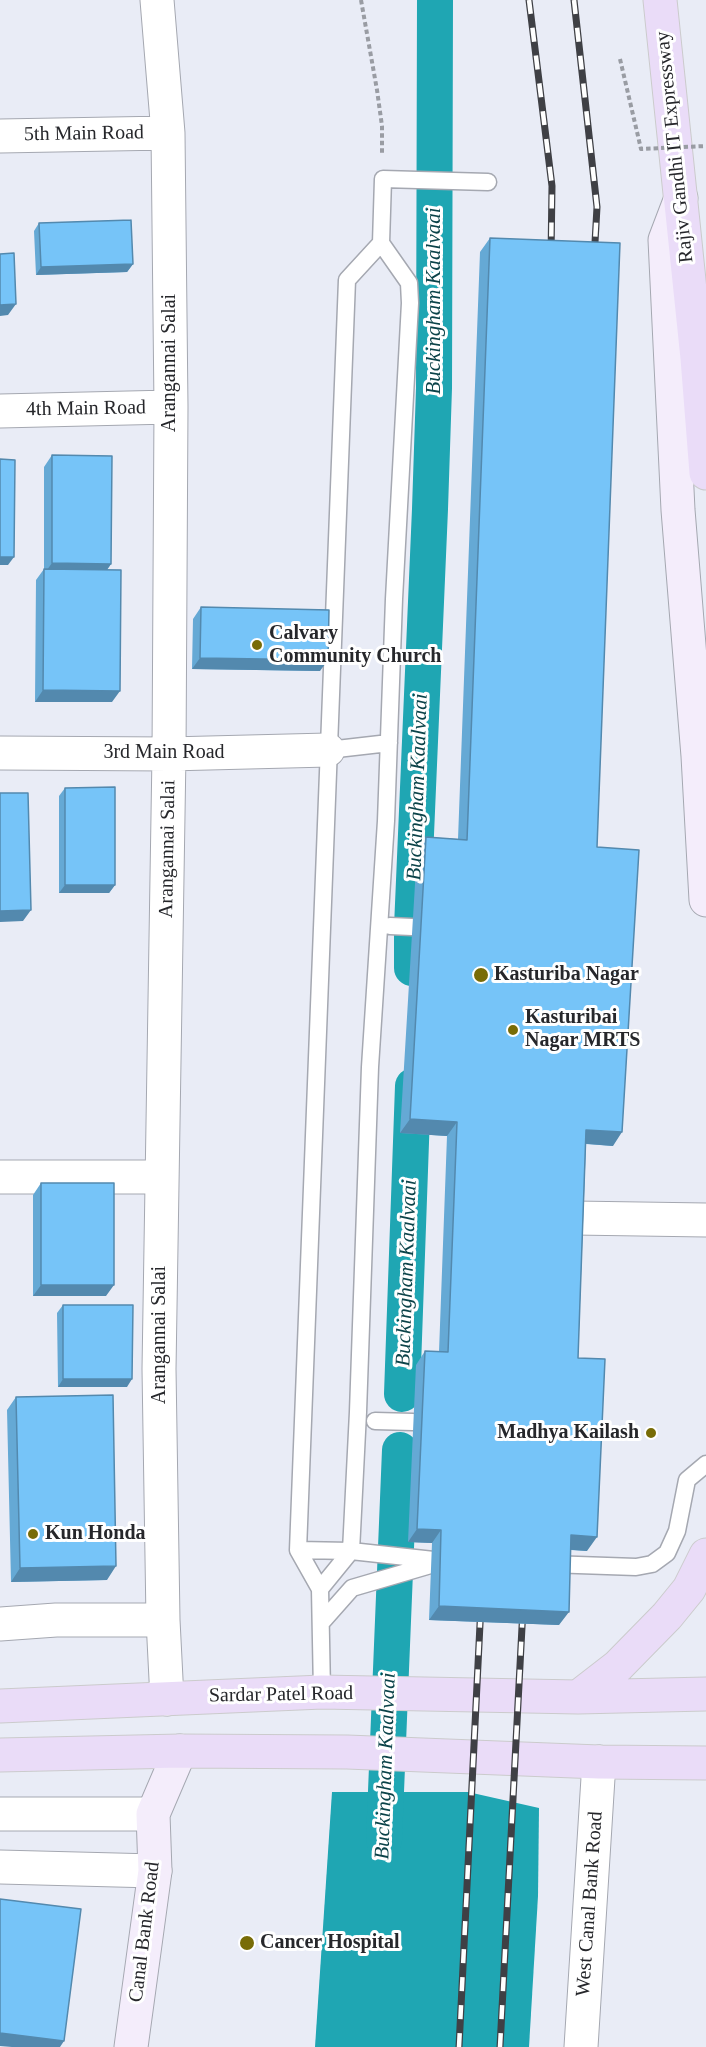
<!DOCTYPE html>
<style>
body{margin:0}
canvas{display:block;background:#e9ecf6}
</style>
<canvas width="706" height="2047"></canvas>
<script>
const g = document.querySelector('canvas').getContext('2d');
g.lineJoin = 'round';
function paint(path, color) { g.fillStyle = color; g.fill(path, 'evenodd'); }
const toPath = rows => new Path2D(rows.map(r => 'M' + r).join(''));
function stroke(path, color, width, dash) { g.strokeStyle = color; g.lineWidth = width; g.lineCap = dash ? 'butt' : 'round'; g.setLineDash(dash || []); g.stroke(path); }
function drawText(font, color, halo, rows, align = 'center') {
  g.font = font + ' "Times New Roman",serif'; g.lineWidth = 6; g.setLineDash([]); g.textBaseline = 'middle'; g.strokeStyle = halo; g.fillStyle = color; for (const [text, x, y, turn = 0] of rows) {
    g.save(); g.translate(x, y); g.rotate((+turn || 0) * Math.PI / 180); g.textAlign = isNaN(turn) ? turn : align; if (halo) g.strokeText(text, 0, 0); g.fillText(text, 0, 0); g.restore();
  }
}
const water = toPath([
 [332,1792,468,1792,539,1808,538,1896,529,2047,315,2047]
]);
const canal = toPath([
 [412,968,412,927,430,509,434,388,435,0],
 [402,1394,413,1086],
 [384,1840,400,1450]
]);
const path = toPath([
 [361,0,377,90,382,126,382,153]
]);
const lane = toPath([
 [328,750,389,743],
 [390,926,412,927],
 [375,1421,413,1422],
 [298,1550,351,1551],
 [452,1562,351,1551,358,1412,370,1067,386,821,394,599,410,303,409,283,381,243,383,179,488,182],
 [549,1564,636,1567,652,1564,667,1553,677,1531,687,1480,706,1464],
 [320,1589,351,1551],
 [321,1623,352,1588,434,1564],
 [322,1692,320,1589,298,1550,347,280,381,243]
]);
const street = toPath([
 [157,0,168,133,171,407,169,754,159,1369,163,1620,167,1699],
 [0,136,168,133],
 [0,411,171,407],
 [0,753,169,754,328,750],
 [0,1177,162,1177],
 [574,1218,706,1220],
 [0,1624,56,1620,163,1620],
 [0,1814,153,1814],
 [0,1867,155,1871],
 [581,2047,599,1762]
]);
const secondary = toPath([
 [681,198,665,240,678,510,698,756,706,900],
 [131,2047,155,1871,153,1814,180,1751]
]);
const primary = toPath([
 [660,0,697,358,706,473],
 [578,1697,618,1666,667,1616,689,1589,706,1555],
 [0,1706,322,1692,578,1697,706,1694],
 [0,1755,180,1751,347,1752,599,1762,706,1763]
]);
const rail = toPath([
 [529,0,552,186,551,256],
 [574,0,597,207,594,260],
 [459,2047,481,1604],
 [500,2047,523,1608]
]);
const pathBridge = toPath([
 [620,59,641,149,706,146]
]);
const wall = toPath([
 [39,223,133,264,127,272,36,275,34,231],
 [490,238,597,847,613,1146,586,1144,578,1358,587,1551,571,1550,559,1625,429,1620,432,1543,408,1542,416,1365,425,1351,439,1352,447,1136,400,1133,417,851,426,837,458,839,480,252],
 [52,455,111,564,107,570,112,702,35,702,36,580,44,569,44,467],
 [201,607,320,671,192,669,193,619],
 [65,788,115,885,109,893,59,893,59,796],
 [41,1183,106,1296,33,1296,33,1195],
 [63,1305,127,1387,58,1387,57,1313],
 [16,1397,107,1580,11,1582,7,1410]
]);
const shadedWall = toPath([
 [133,264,127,272,36,275,41,267],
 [16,304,8,315,0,316,0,305],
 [0,557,14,557,8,565,0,565],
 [52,563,111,564,103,575,44,574],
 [200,658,328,660,320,671,192,669],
 [43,690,120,691,112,702,35,702],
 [65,885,115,885,109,893,59,893],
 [31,910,23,921,0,922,0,911],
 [410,1119,457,1122,447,1136,400,1133],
 [586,1130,622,1132,613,1146,577,1143],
 [41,1285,114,1285,106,1296,33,1296],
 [63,1379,132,1379,127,1387,58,1387],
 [417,1529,441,1530,432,1543,408,1542],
 [571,1535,597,1537,587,1551,561,1549],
 [116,1566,107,1580,11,1582,20,1568],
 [439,1606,569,1612,559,1625,429,1620],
 [0,2033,64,2041,60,2047,12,2047,0,2046]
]);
const building = toPath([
 [131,220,133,264,41,267,39,223,131,220],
 [490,238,620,243,597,847,639,850,622,1132,586,1130,578,1358,605,1359,597,1537,571,1535,569,1612,439,1606,441,1530,417,1529,425,1351,448,1352,457,1122,410,1119,426,837,467,840,490,238],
 [14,253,16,304,0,305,0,254,14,253],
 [52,455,112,456,111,564,52,563,52,455],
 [0,459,15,460,14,557,0,557,0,459],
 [44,569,121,570,120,691,43,690,44,569],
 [201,607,329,610,328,660,200,658,201,607],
 [115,787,115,885,65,885,65,788,115,787],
 [0,793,28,793,31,910,0,911,0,793],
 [41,1183,114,1183,114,1285,41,1285,41,1183],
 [63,1305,133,1305,132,1379,63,1379,63,1305],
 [113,1395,116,1566,20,1568,16,1397,113,1395],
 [0,1899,81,1909,64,2041,0,2033,0,1899]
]);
const markers = [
 [257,645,6,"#786c07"],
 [481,975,8,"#786c07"],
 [513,1030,6,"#786c07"],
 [651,1433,6,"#786c07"],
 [33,1534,6,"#786c07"],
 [247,1943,8,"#786c07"]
];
const streetNames = [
 ["5th Main Road",84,134,-1],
 ["Rajiv Gandhi IT Expressway",675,147,-96],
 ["Arangannai Salai",170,363,-90],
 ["4th Main Road",86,409,-1],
 ["3rd Main Road",164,753],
 ["Arangannai Salai",168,849,-89],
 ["Arangannai Salai",160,1335,-90],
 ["Sardar Patel Road",281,1695,-1],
 ["West Canal Bank Road",590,1904,-86],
 ["Canal Bank Road",145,1932,-83]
];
const poiNames = [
 ["Calvary",269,634],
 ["Community Church",269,657],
 ["Kasturiba Nagar",494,975],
 ["Kasturibai",525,1018],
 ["Nagar MRTS",525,1041],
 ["Madhya Kailash",639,1433,"right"],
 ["Kun Honda",45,1534],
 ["Cancer Hospital",260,1943]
];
const waterNames = [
 ["Buckingham Kaalvaai",434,301,-90],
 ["Buckingham Kaalvaai",418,787,-88],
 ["Buckingham Kaalvaai",407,1273,-88],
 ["Buckingham Kaalvaai",386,1766,-88]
];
paint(water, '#1fa6b3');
stroke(canal, '#1fa6b3', 36);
stroke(lane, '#a5a8b1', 19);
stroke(street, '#a5a8b1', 35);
stroke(secondary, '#a5a8b1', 35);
stroke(primary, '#cbcbcc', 35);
stroke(path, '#999ca3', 4, [4.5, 3]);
stroke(lane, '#fff', 16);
stroke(street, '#fff', 33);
stroke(secondary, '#f4edfb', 33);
stroke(primary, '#eadcf8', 33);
stroke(rail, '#3f4045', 7);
stroke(rail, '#fff', 4.5, [14]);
stroke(pathBridge, '#999ca3', 4, [4.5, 3]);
paint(wall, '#65a9d5');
paint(shadedWall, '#5389ae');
paint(building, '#76c4f8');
stroke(building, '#5389ae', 1.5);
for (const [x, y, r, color] of markers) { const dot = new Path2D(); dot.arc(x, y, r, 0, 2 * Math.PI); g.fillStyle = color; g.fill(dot); stroke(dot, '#fff', 2); }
drawText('20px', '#26272b', '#fff', streetNames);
drawText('bold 20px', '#26272b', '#fff', poiNames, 'left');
drawText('italic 21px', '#0b4349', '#fff', waterNames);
</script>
